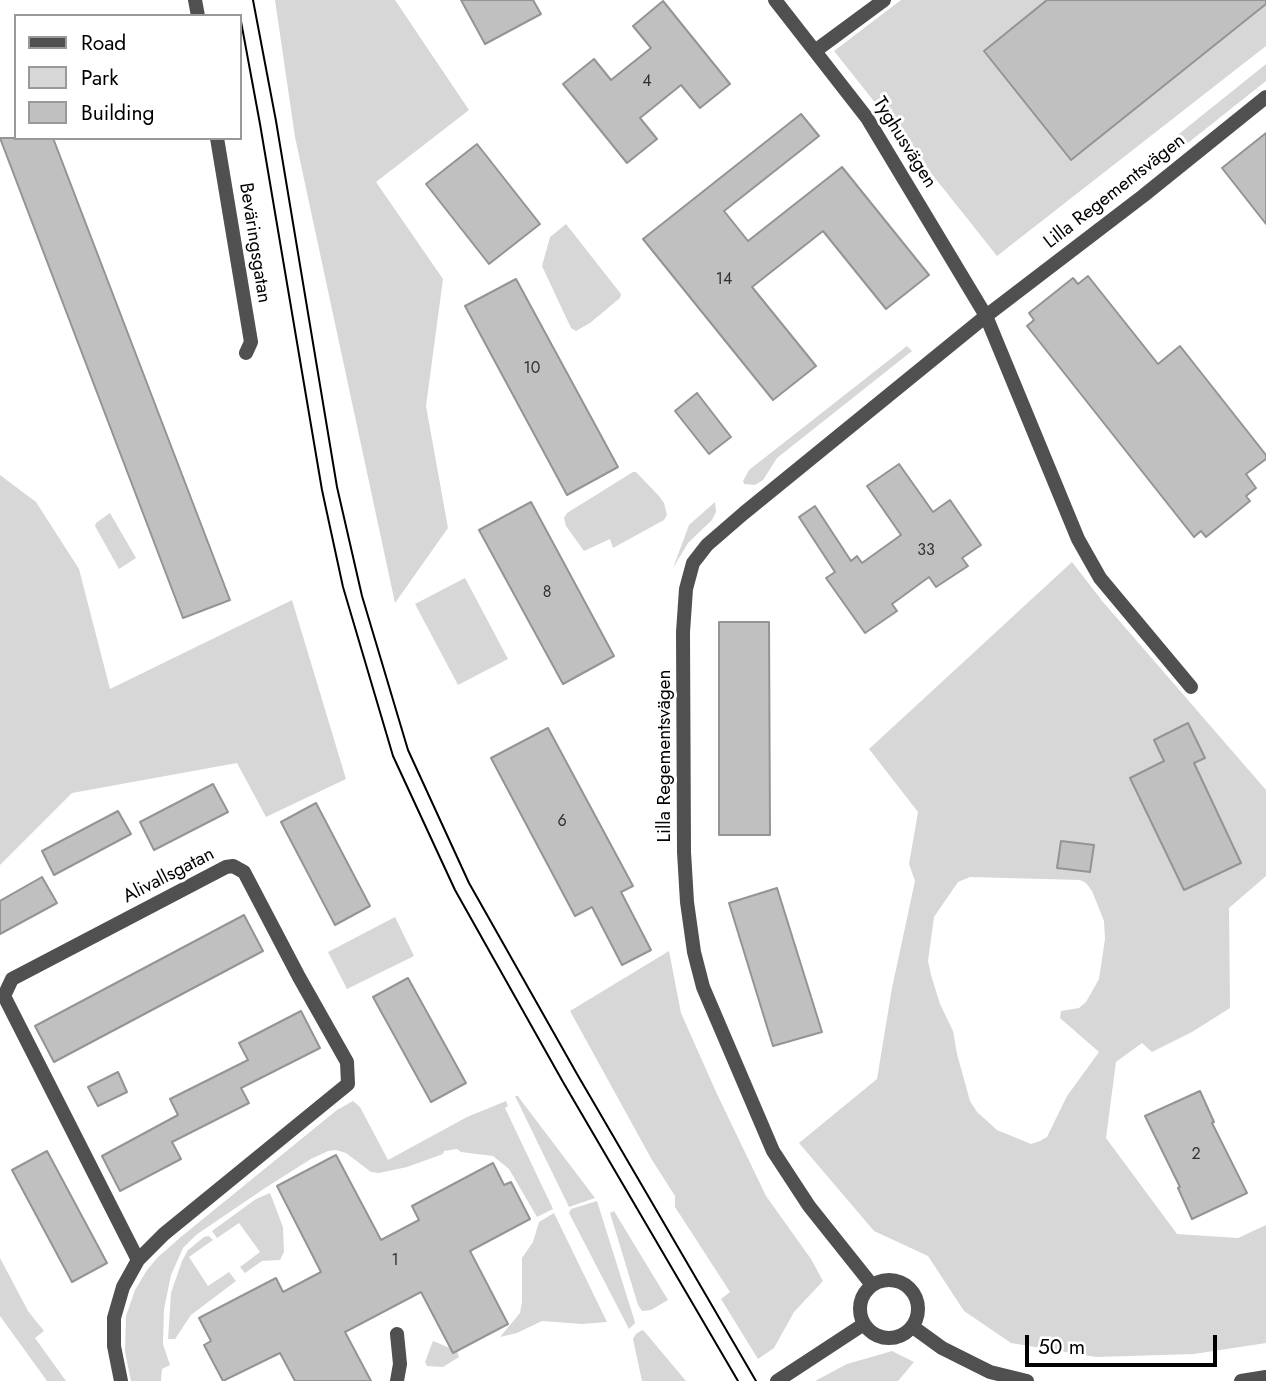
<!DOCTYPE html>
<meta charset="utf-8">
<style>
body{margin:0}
#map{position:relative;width:1266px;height:1381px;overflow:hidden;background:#fff;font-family:Jost,sans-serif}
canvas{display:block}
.legend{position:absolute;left:14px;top:14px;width:228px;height:126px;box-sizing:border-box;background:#fff;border:2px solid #999;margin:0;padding:9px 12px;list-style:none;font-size:21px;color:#000}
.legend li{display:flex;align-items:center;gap:14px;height:35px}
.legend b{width:35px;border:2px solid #999}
.scale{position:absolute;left:1025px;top:1335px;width:192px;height:32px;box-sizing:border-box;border:4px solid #000;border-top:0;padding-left:9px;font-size:21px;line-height:24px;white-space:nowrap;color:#000;-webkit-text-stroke:5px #fff;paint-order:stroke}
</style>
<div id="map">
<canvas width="1266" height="1381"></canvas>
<ul class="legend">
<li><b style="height:9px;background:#505050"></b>Road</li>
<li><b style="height:19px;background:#d7d7d7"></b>Park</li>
<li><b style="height:19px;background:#c0c0c0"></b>Building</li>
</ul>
<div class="scale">50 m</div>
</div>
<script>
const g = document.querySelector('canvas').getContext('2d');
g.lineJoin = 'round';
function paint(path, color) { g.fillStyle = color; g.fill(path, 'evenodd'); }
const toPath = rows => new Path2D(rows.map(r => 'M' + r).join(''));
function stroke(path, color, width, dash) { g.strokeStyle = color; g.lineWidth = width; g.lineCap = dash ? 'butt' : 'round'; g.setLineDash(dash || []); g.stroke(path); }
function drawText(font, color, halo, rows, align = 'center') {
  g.font = font + ' Jost,sans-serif'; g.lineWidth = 6; g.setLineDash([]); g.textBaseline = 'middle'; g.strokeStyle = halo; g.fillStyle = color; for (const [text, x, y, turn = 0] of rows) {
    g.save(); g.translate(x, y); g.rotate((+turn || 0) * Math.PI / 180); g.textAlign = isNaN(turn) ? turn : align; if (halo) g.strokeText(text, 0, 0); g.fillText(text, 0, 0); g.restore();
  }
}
const green = toPath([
 [275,0,395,0,469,110,376,182,443,279,426,406,448,528,395,603,295,137],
 [901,0,1266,0,1266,46,997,256,834,51],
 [1266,64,1266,81,1087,223,1072,220],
 [566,224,621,294,620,298,590,323,576,331,571,328,542,266,550,237],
 [907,346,912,351,777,458,763,480,755,485,744,484,743,481,749,470],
 [633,472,636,472,659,496,664,503,667,515,664,520,613,548,610,539,584,551,566,526,564,518,567,513],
 [0,475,36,502,79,569,110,689,292,600,346,779,266,817,237,763,72,793,0,865],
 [715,502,716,512,712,520,688,543,673,568,689,525],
 [110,513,136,558,119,569,95,526,96,523],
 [1072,562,1103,602,1266,790,1266,876,1229,908,1230,1008,1192,1032,1152,1052,1142,1043,1116,1062,1106,1138,1177,1234,1238,1238,1266,1225,1266,1343,1194,1354,1096,1357,1011,1343,964,1311,928,1256,874,1231,799,1143,877,1079,892,988,915,881,909,864,918,812,869,749],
 [970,877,1080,880,1086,883,1092,891,1104,921,1105,939,1099,979,1086,1002,1079,1008,1061,1011,1060,1018,1099,1052,1067,1096,1047,1137,1040,1141,1031,1144,997,1130,977,1112,970,1101,957,1054,953,1031,940,1004,931,975,928,961,934,917,958,882],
 [465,578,508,659,458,685,415,604],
 [395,917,414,956,347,989,328,952],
 [669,951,681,1013,717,1094,766,1196,811,1259,823,1281,794,1312,774,1348,758,1359,721,1299,730,1292,675,1207,675,1196,652,1160,570,1011],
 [515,1096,518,1096,523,1103,595,1198,569,1207],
 [353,1101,360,1107,388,1160,467,1117,506,1101,508,1106,505,1108,553,1209,537,1217,509,1169,493,1156,461,1152,457,1149,444,1151,443,1154,407,1167,379,1173,371,1172,346,1153,336,1150,328,1151,311,1159,265,1188,196,1235,183,1248,171,1275,164,1309,163,1344,170,1365,162,1369,161,1381,131,1381,125,1352,126,1316,135,1290,147,1270,158,1257,182,1236,337,1110],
 [270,1193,283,1227,284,1252,280,1260,262,1261,245,1273,240,1267,260,1252,239,1223,217,1238,212,1231,256,1199],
 [597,1201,634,1319,635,1323,629,1329,569,1213,571,1209],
 [614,1211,668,1300,651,1310,642,1311,638,1305,610,1213],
 [554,1213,607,1322,582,1324,542,1321,517,1333,500,1337,520,1313,522,1302,522,1258,533,1242,539,1222],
 [209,1236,213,1240,189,1257,208,1286,229,1272,236,1281,191,1315,175,1339,168,1339,171,1293,182,1261,188,1250,204,1237],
 [0,1258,28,1311,44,1331,35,1338,66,1381,47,1381,0,1316],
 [642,1330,644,1331,686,1381,642,1381,633,1339,636,1334],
 [433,1341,457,1351,459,1357,443,1367,427,1366,425,1362],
 [892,1351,914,1362,898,1381,815,1381,847,1364]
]);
const building = toPath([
 [461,0,533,0,541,14,485,44,461,0],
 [1047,0,1266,0,1266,4,1071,160,984,51,1047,0],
 [663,1,730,84,700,108,681,85,640,118,657,139,627,163,563,84,594,59,611,80,651,48,633,26,663,1],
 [801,114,819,136,724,211,748,241,842,167,929,275,886,309,823,231,752,287,816,366,773,400,643,239,801,114],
 [1266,133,1266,224,1222,168,1266,133],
 [0,138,53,138,230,600,183,618,0,138],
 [477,144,540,224,489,264,426,184,477,144],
 [1088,276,1158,364,1180,346,1266,455,1266,459,1246,474,1256,488,1246,496,1250,501,1206,537,1201,531,1194,537,1027,326,1034,320,1029,313,1073,278,1078,284,1088,276],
 [516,279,618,467,567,495,465,306,516,279],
 [697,393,731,437,709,454,675,411,697,393],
 [899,464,933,512,950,500,981,545,962,558,968,566,936,587,929,577,892,604,897,611,865,633,826,578,835,572,799,517,815,506,851,561,857,556,862,563,901,535,867,486,899,464],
 [531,502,614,656,563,684,479,530,531,502],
 [719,622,769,622,770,835,719,835,719,622],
 [1188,723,1205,758,1194,763,1241,863,1184,890,1130,778,1164,761,1154,740,1188,723],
 [548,728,633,886,621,892,651,950,622,965,592,907,575,916,491,758,548,728],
 [213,784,228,812,154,850,140,822,213,784],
 [316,803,370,906,335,925,281,822,316,803],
 [118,811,131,834,54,875,42,851,118,811],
 [1061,841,1094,845,1090,872,1057,868,1061,841],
 [42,877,57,903,0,934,0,901,42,877],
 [777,888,822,1032,773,1046,729,903,777,888],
 [244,915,263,951,54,1062,35,1026,244,915],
 [408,978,466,1083,431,1102,373,997,408,978],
 [301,1011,320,1048,241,1088,249,1103,172,1142,181,1159,120,1191,102,1156,178,1115,170,1099,248,1060,239,1043,301,1011],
 [118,1072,127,1092,98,1106,88,1087,118,1072],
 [1200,1091,1214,1122,1212,1123,1247,1193,1192,1219,1178,1188,1180,1187,1145,1116,1200,1091],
 [47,1151,107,1263,72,1282,12,1170,47,1151],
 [336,1155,381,1240,419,1220,412,1206,493,1163,504,1185,511,1182,530,1219,470,1251,508,1324,453,1353,421,1292,345,1332,371,1381,295,1381,280,1353,223,1381,204,1345,211,1341,199,1318,276,1278,283,1292,321,1272,277,1186,336,1155]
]);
const minor = toPath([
 [195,0,198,16],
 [775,0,867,118,986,316,1078,539,1100,578,1191,687],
 [815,51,884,0],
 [217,138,251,342,246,353],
 [233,866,244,872,299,977,347,1062,348,1084,164,1234,138,1260,4,996,12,979,226,867,233,866],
 '860 1309a29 29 0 1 1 58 0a29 29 0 1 1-58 0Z',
 [872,1285,809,1206,773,1151,703,987,694,952,687,902,684,852,683,632,686,589,693,563,707,545,744,513,986,316,1143,196,1266,97],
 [913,1327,942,1348,990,1372,1027,1381],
 [397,1334,400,1364,397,1381],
 [121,1381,114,1346,114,1318,123,1287,138,1260],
 [777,1381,864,1324],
 [1241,1381,1266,1377]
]);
const tram = toPath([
 [253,0,276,121,337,487,362,596,408,750,469,883,577,1074,756,1381],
 [240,16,260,124,322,490,343,587,393,756,455,890,563,1082,738,1381]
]);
const numberNames = [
 ["4",647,82],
 ["14",724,280],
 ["10",532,369],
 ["33",926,551],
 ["8",547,593],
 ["6",562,822],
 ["2",1196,1155],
 ["1",395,1261]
];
const streetNames = [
 ["Tyghusvägen",904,143,58],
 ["Lilla Regementsvägen",1115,192,-38],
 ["Beväringsgatan",254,243,81],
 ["Lilla Regementsvägen",665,756,-90],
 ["Alivallsgatan",169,876,-27]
];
paint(green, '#d7d7d7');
paint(building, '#c0c0c0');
stroke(building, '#949494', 2);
stroke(minor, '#505050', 14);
stroke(tram, '#000', 2);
drawText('16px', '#303030', null, numberNames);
drawText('19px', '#000', '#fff', streetNames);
</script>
